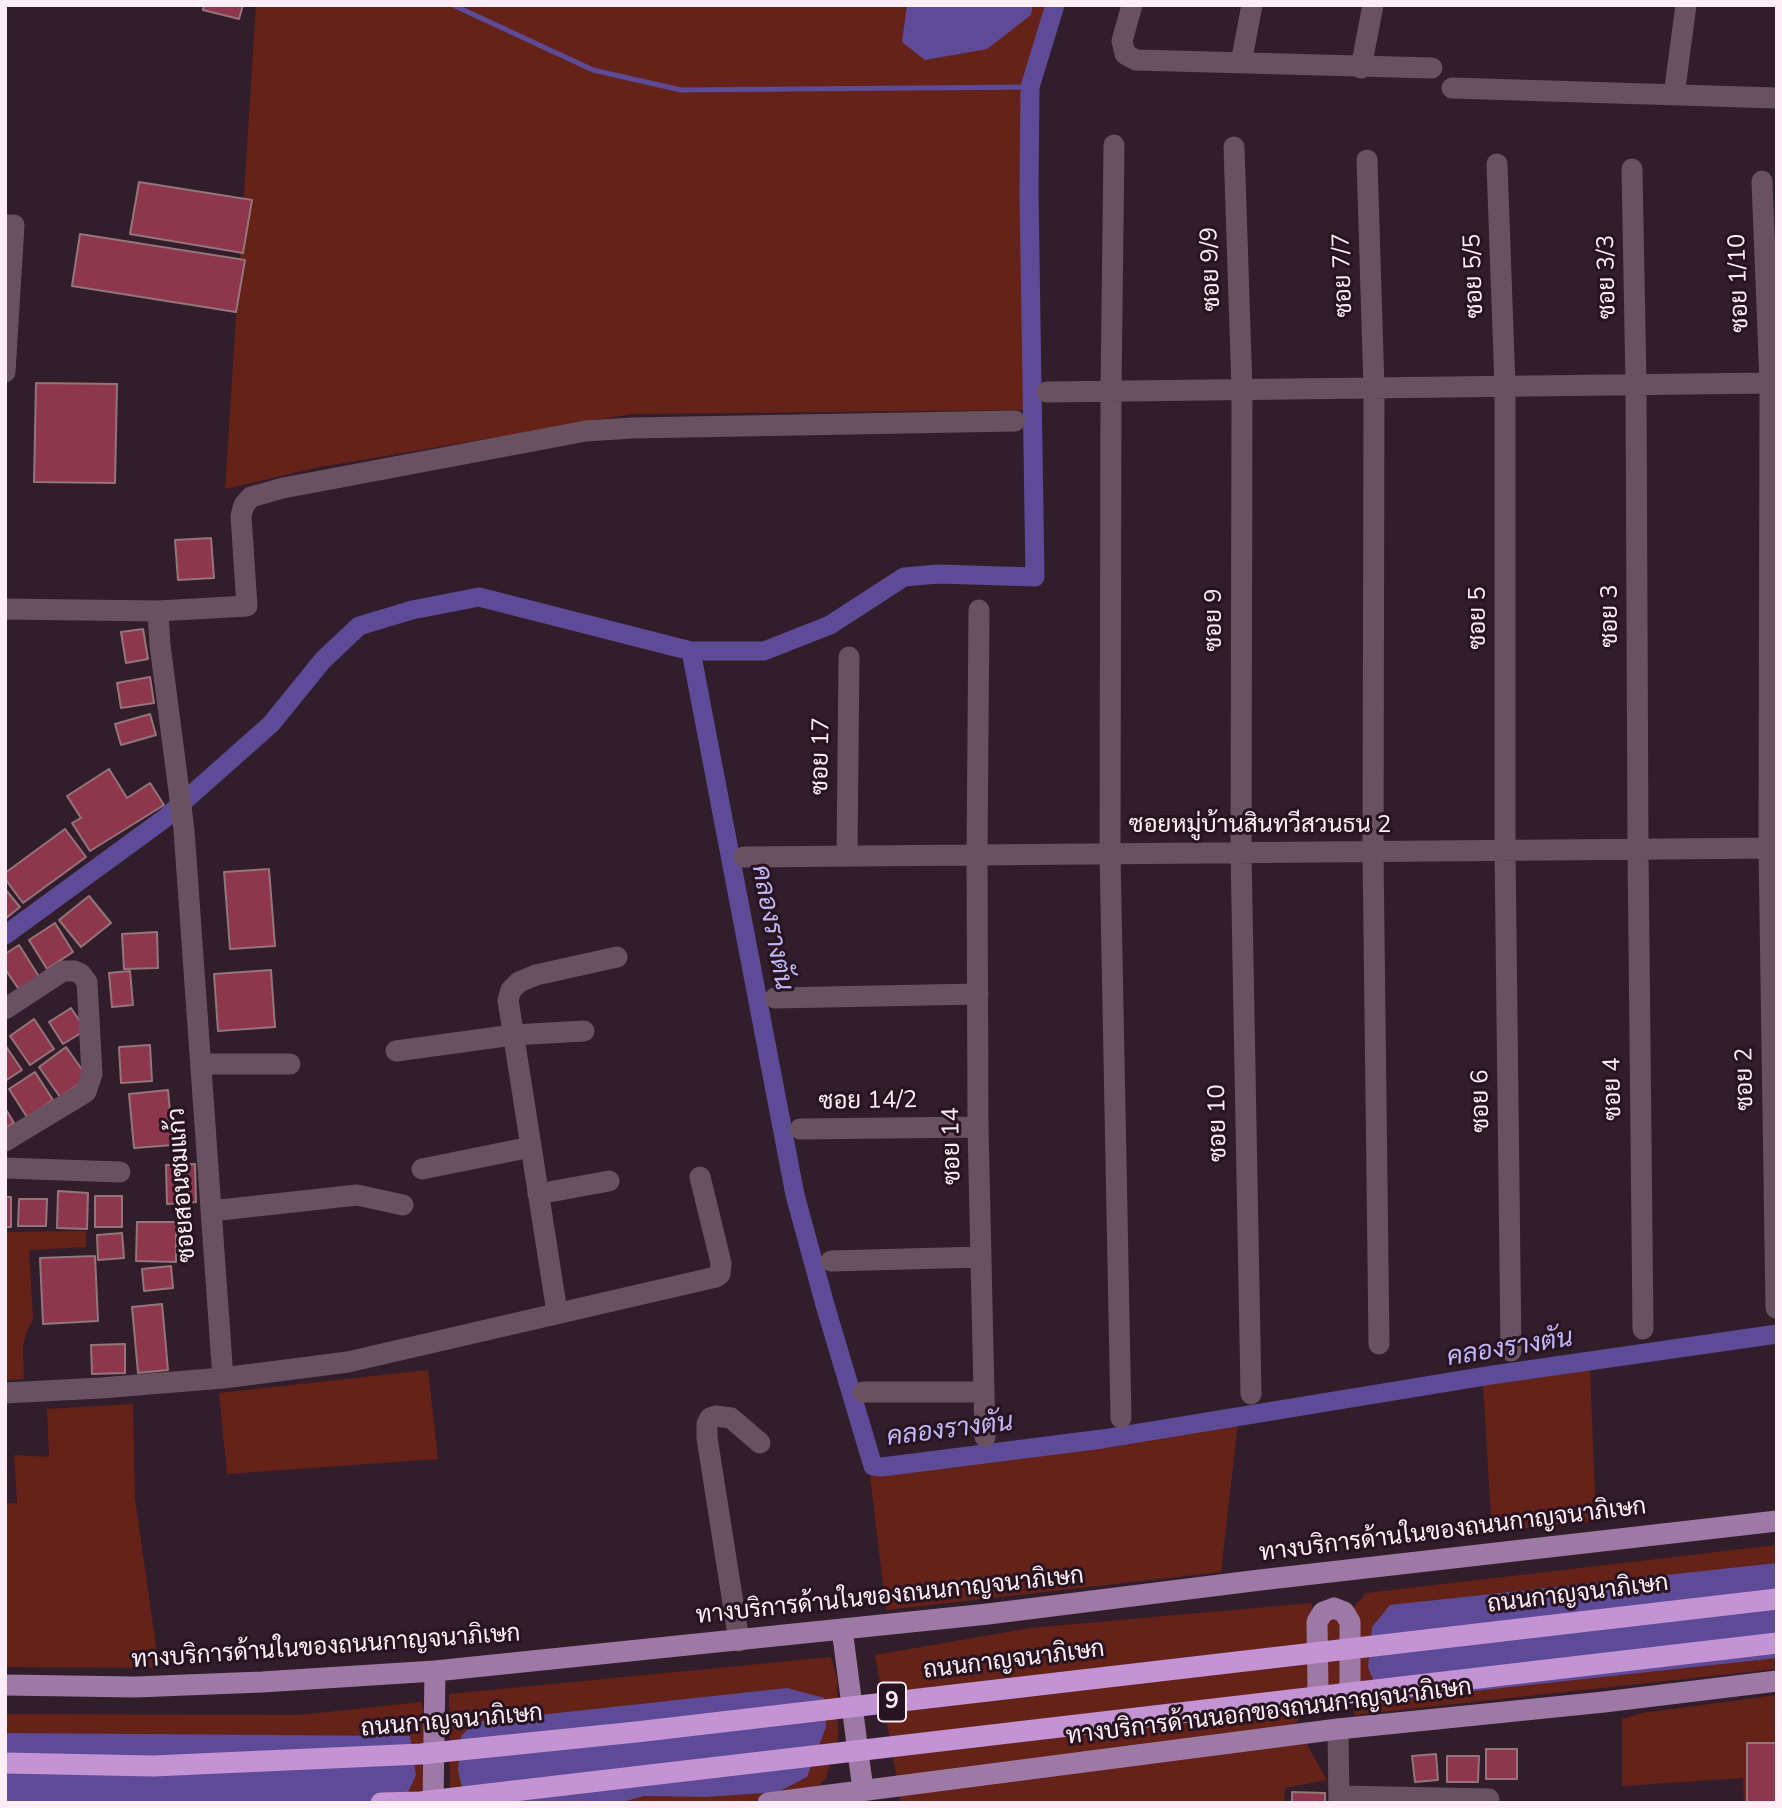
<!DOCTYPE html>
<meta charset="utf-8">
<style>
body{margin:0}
#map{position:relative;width:1782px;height:1808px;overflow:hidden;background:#321d2a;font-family:"Nunito Sans",sans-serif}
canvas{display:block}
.frame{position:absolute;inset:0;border:7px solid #fcedf6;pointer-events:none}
</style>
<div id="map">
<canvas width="1782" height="1808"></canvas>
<div class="frame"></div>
</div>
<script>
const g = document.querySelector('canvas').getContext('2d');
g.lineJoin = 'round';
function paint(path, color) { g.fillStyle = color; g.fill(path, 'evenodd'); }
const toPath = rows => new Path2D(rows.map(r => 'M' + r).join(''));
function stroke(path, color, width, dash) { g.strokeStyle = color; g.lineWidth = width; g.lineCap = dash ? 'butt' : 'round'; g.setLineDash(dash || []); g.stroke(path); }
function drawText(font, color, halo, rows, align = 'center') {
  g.font = font + ' "Nunito Sans",Sarabun,sans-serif'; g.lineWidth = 6; g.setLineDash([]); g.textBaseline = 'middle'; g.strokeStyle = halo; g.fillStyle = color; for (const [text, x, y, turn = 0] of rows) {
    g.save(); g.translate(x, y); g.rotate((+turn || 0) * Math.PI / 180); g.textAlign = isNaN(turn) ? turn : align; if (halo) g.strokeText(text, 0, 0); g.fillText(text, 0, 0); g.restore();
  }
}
const green = toPath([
 [256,5,907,5,906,9,1031,15,1033,5,1061,5,1039,84,1037,99,1021,98,1026,410,632,414,315,468,225,489],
 [86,1231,86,1247,29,1250,33,1319,26,1333,23,1346,24,1379,5,1380,5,1232],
 [1590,1369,1596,1521,1492,1532,1483,1385],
 [428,1370,438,1459,227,1474,219,1393],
 [133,1404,135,1498,159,1668,5,1667,5,1504,17,1503,14,1455,49,1457,47,1409],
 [1238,1422,1221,1572,886,1610,870,1476,1122,1441],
 [1777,1545,1777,1669,1354,1715,1354,1607,1366,1593],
 [1312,1603,1315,1669,1306,1709,1295,1724,1327,1780,1285,1788,1284,1803,901,1803,875,1655,1030,1628],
 [1339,1616,1346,1681,1338,1690,1327,1687,1323,1681,1328,1618],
 [831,1657,837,1677,838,1737,826,1778,804,1803,450,1803,449,1694],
 [1777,1695,1777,1803,1744,1803,1743,1778,1622,1786,1622,1719,1642,1713],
 [422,1702,425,1728,422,1803,5,1803,5,1714,299,1715]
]);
const water = toPath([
 [907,5,1033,5,1031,15,987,49,925,60,902,42],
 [1777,1563,1777,1658,1382,1701,1368,1667,1372,1627,1390,1605],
 [787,1688,824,1698,826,1727,807,1777,778,1792,706,1797,644,1796,619,1803,466,1803,458,1771,461,1736,475,1722],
 [5,1733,410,1736,416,1775,403,1803,5,1803]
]);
const stream = toPath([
 [453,5,593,70,681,90,1030,87]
]);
const canal = toPath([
 [691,651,795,1195,825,1305,873,1466,882,1467,1102,1439,1492,1375,1777,1334],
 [5,935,164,819,271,724,323,660,359,626,412,610,479,597,691,651,764,651,830,625,904,577,938,574,1035,577,1029,193,1030,87,1055,5]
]);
const building = toPath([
 [204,5,243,5,239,19,203,10,204,5],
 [139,182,252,200,243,253,130,234,139,182],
 [80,234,245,260,236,312,72,286,80,234],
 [36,383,117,384,115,483,34,482,36,383],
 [211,538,214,578,178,580,175,540,211,538],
 [143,629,148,659,126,663,121,632,143,629],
 [150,677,154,703,121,708,117,683,150,677],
 [150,714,156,735,121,745,115,724,150,714],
 [109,769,127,798,150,783,164,805,90,851,72,823,81,818,67,796,109,769],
 [65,829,86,857,23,903,5,879,5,873,65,829],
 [269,869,275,946,230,949,224,872,269,869],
 [5,889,20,907,5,919,5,889],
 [89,896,111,923,81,947,59,920,89,896],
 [55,923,73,952,47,969,29,940,55,923],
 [157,932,158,968,124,969,122,934,157,932],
 [19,945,40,978,20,991,5,969,5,954,19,945],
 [271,970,275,1027,218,1031,214,974,271,970],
 [130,971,133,1005,112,1007,109,973,130,971],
 [71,1008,86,1030,63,1044,49,1022,71,1008],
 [34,1019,54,1049,30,1065,10,1036,34,1019],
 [5,1045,22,1070,5,1081,5,1045],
 [150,1045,152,1081,121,1083,119,1047,150,1045],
 [66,1047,88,1078,60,1097,39,1067,66,1047],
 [35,1072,53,1100,27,1117,9,1089,35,1072],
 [168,1090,173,1145,134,1148,129,1094,168,1090],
 [5,1108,14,1123,5,1128,5,1108],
 [195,1164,196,1202,167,1204,166,1165,195,1164],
 [58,1191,88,1193,87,1229,57,1228,58,1191],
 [95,1196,122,1196,122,1227,95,1227,95,1196],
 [5,1197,11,1197,11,1227,5,1227,5,1197],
 [19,1199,47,1199,46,1226,18,1226,19,1199],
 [137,1222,176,1222,176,1262,136,1261,137,1222],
 [122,1233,124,1258,98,1260,97,1235,122,1233],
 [95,1256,98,1321,43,1324,40,1258,95,1256],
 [171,1266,173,1288,144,1291,142,1269,171,1266],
 [162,1304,168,1370,138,1373,132,1307,162,1304],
 [125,1344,125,1373,92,1374,91,1345,125,1344],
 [1747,1743,1777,1743,1777,1803,1747,1803,1747,1743],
 [1486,1749,1517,1749,1517,1779,1486,1779,1486,1749],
 [1436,1754,1438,1780,1415,1782,1412,1756,1436,1754],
 [1447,1756,1479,1756,1478,1782,1447,1782,1447,1756],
 [1292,1792,1325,1793,1325,1803,1292,1803,1292,1792]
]);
const minor = toPath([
 [1132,5,1122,41,1125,54,1136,60,1432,68],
 [1241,63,1252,5],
 [1361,68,1373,5],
 [1452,88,1777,98],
 [1674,95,1686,5],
 [1114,145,1111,391,1110,853,1121,1418],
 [1234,147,1242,389,1241,852,1251,1394],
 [1367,160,1374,389,1373,851,1379,1344],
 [1497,164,1505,386,1505,850,1511,1351],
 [1632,169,1636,384,1638,849,1643,1329],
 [1762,181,1770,383,1769,849,1776,1308],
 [5,225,14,225,5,372],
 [1047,392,1770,383],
 [5,609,158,611,160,645,184,830,223,1378,101,1388,5,1393],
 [979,610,977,854,978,1127,985,1437],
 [158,611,247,606,241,516,244,505,251,497,283,488,586,431,633,428,1015,421],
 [847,856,849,657],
 [744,857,1777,848],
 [775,998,978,994],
 [5,1009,63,971,74,971,81,974,87,982,92,1074,86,1092,5,1141],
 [396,1051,513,1035,584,1031],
 [201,1064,290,1064],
 [800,1129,978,1127],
 [5,1168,120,1172],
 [422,1169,531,1147],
 [538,1194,609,1181],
 [211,1211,357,1195,403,1205],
 [831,1261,981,1257],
 [557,1312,508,1000,511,990,519,982,536,975,617,957],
 [223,1378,348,1362,716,1277,720,1274,721,1263,700,1177],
 [863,1392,984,1392],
 [739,1641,707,1438,707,1424,710,1418,716,1416,731,1418,760,1443],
 [1338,1729,1339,1803],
 [1339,1796,1489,1799]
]);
const major = toPath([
 [1334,1608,1344,1612,1350,1622,1350,1685,1345,1694,1336,1699,1325,1697,1318,1689,1317,1622,1323,1612,1334,1608],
 [842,1629,863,1790],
 [5,1685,135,1687,262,1682,435,1671,988,1614,1260,1580,1777,1521],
 [433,1803,435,1671],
 [768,1803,1338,1729,1604,1702,1777,1681]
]);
const highway = toPath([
 [5,1763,153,1766,421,1754,636,1732,1777,1599],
 [381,1803,420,1802,1777,1643]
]);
const shields = [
 [892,1702,28]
];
const shieldNames = [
 ["9",892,1702]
];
const streetNames = [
 ["ซอย 9/9",1212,269,-92],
 ["ซอย 7/7",1344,275,-92],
 ["ซอย 5/5",1475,276,-92],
 ["ซอย 3/3",1608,277,-91],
 ["ซอย 1/10",1740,283,-92],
 ["ซอย 3",1611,616,-90],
 ["ซอย 5",1479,618,-90],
 ["ซอย 9",1215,620,-90],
 ["ซอย 17",822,756,-89],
 ["ซอยหมู่บ้านสินทวีสวนธน 2",1260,826],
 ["ซอย 2",1746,1079,-91],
 ["ซอย 4",1614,1089,-91],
 ["ซอย 6",1482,1101,-91],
 ["ซอย 14/2",868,1102,-1],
 ["ซอย 10",1219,1123,-91],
 ["ซอย 14",953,1146,-91],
 ["ซอยสอนชมแก้ว",183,1185,-94],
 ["ทางบริการด้านในของถนนกาญจนาภิเษก",1453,1531,-7],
 ["ถนนกาญจนาภิเษก",1578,1595,-7],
 ["ทางบริการด้านในของถนนกาญจนาภิเษก",890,1597,-6],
 ["ทางบริการด้านในของถนนกาญจนาภิเษก",326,1648,-4],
 ["ถนนกาญจนาภิเษก",1014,1661,-7],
 ["ทางบริการด้านนอกของถนนกาญจนาภิเษก",1269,1713,-7],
 ["ถนนกาญจนาภิเษก",452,1722,-5]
];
const waterNames = [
 ["คลองรางตัน",771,928,79],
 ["คลองรางตัน",1510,1349,-9],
 ["คลองรางตัน",950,1431,-7]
];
paint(green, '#652219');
paint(water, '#5e4b98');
stroke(stream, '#5e4b98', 5);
stroke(canal, '#5e4b98', 19);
paint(building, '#8d364d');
stroke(building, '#94757b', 2);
stroke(minor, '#6a5160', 21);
stroke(major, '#9f79a6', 21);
stroke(highway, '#c393d4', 21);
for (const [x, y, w] of shields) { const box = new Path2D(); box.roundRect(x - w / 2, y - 19.5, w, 39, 5); g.fillStyle = '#281421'; g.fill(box); stroke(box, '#fcedf6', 2); }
drawText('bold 23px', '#fcedf6', null, shieldNames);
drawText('24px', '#fcedf6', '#281421', streetNames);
drawText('italic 26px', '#c1b6f6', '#281421', waterNames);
</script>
